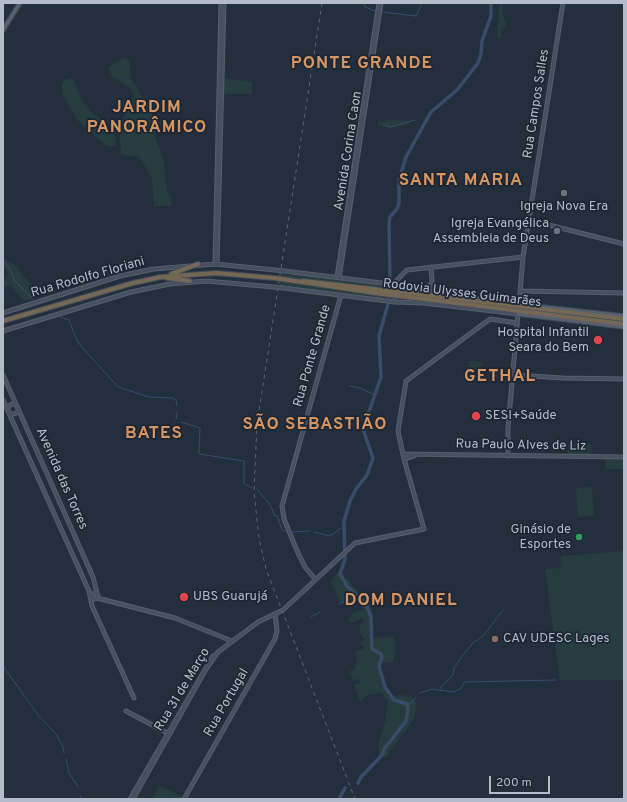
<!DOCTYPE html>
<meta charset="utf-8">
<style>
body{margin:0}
#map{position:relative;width:627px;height:802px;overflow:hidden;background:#242f3e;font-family:Overpass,sans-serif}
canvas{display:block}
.frame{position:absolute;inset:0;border:4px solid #b4bcc9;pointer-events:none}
.scale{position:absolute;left:489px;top:776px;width:61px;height:18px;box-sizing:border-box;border:2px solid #b4bcc9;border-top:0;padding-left:5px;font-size:12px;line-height:14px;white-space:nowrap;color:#b4bcc9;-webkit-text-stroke:3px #1d2633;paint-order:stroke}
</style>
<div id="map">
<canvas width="627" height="802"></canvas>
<div class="frame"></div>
<div class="scale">200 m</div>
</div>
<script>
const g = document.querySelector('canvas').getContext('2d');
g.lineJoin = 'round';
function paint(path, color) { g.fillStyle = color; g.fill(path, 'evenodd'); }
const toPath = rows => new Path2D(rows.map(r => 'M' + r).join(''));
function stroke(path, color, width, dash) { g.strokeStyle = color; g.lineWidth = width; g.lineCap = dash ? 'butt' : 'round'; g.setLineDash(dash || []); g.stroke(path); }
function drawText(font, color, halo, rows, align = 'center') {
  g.font = font + ' Overpass,sans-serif'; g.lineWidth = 3.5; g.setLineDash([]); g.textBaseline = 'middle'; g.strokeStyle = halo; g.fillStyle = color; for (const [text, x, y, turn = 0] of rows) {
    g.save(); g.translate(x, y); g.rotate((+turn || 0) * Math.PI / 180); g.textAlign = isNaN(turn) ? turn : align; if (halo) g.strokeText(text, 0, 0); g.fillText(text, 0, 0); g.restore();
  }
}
const green = toPath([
 [499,3,503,3,503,15,507,25,501,32,501,39,497,37],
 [125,57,130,62,130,77,154,116,156,140,164,161,167,192,172,200,171,206,154,206,152,178,141,160,137,156,121,155,119,127,134,96,131,89,112,76,109,69,110,66],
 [223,78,252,82,252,94,223,94],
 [67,79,73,79,83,102,90,110,95,116,104,120,108,130,114,133,116,140,115,146,112,147,104,144,82,125,76,118,62,94,62,83],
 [385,120,409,121,409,124,389,128,378,125,378,121,385,122],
 [3,258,16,266,22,275,32,285,35,296,31,300,23,300,11,285,3,288,3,278,7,277,8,273,3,266],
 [282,274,378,284,382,289,281,278],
 [281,281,311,286,381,295,379,299,280,287],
 [469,361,481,362,480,379,468,379],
 [568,445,591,445,592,456,568,456],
 [606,459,624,460,624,469,606,469],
 [592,487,594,516,578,517,576,488],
 [624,551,624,680,560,680,545,569,560,568,561,556],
 [347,554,347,560,343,572,345,578,348,578,352,586,359,591,360,595,340,603,331,581,338,572,344,556],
 [366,599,372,606,372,634,374,638,394,637,396,648,393,662,378,664,386,688,393,696,403,695,413,698,417,705,414,718,408,727,387,756,378,760,379,741,385,722,388,700,381,693,367,695,360,702,354,685,360,683,360,679,353,681,350,671,355,669,357,661,355,652,361,649,363,651,364,647,359,643,365,639,359,632,361,623,364,622,362,618,352,623,349,619,355,612,360,610,364,611,359,601],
 [160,785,182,797,181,799,152,799]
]);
const stream = toPath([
 [363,3,365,7,375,11],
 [383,12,416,16,422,3],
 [425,118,428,119],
 [383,125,391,127,415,120],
 [3,262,10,269,14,280,34,300],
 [60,317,69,320,75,336,80,345,118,387,149,397,173,398,176,400,177,406],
 [350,386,360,388,375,395],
 [176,419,177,412],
 [181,422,200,428,199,454,244,461,244,484,252,488],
 [257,489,271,506,275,516,277,515,282,530,288,532],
 [292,532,310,531],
 [314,532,330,536,344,526],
 [339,604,357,596],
 [311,617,320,612],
 [3,666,38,715,56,734,63,747,64,753],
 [441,689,441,687,453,675,454,668,463,655,473,643,483,636,504,609],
 [420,693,432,689,453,692,460,689,465,682,556,680],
 [407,704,411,704,416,697],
 [66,759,69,773,78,787],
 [80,796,81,799]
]);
const river = toPath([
 [390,280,389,224,390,217,397,209,399,203,399,180,406,157,431,112,457,90,478,63,481,54,482,41,491,16,491,3],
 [388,297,389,287],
 [358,783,361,777,382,755,385,748,406,721,408,709,407,704,394,700,385,687,379,666,382,657,381,654,372,649,371,617,366,604,347,586,340,574,345,559,344,521,350,501,356,489,367,475,373,458,363,429,381,377,379,336,388,304],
 [339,799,345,788]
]);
const secondary = toPath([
 [529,220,624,244],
 [215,264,221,3],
 [217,264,224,3],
 [431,267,433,293],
 [284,271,406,286,433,293,498,302],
 [337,277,379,3],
 [339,278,381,3],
 [283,288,395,302,424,303,518,314,508,428,508,456],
 [420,289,428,287,432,283],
 [520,291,624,293],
 [395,302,396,281,407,270,523,257],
 [519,304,523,257,563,3],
 [3,313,120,276,154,269,215,264,275,270],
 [3,331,131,292,170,284,206,281,274,287],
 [3,375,93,577,97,593],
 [513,375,563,378,624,379],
 [3,400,89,591,92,606,134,698],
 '8 409a5 5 0 1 1 10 0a5 5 0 1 1-10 0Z',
 [403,454,624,457],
 [404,459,414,456],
 [315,579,305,567,298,553,284,519,282,506,341,295],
 '92 596a3 3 0 1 1 6 0a3 3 0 1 1-6 0Z',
 [97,598,175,618,232,641],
 [126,711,169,734],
 [130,799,213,656],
 [133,799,206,669,218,652,258,622,283,610,355,543,424,529,404,459,398,431,406,381,490,319,517,323],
 [184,799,275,639,277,631,275,614]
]);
const primary = toPath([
 [3,30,20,3],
 [498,302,624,316],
 [518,314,624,327]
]);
const highway = toPath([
 [171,274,198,264],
 [167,278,190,281],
 [282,279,382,294],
 [303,281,382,290],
 [401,292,624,319],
 [400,296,624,324],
 [3,321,133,283,161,277,216,273,274,278]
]);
const rail = toPath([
 [322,3,257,424,254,492,259,538,266,569,355,799]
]);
const secondaryBridge = toPath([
 [275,270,284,271],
 [274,287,283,288]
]);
const highwayBridge = toPath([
 [274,278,282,279],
 [382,290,401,292],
 [382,294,400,296]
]);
const markers = [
 [564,193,4,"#6b7280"],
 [557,231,4,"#6b7280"],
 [598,340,5,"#e0444e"],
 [476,416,5,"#e0444e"],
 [579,537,4,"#2e9e5b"],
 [184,597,5,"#e0444e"],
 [495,639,4,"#8d6e63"]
];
const streetNames = [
 ["Rua Campos Salles",537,104,-81],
 ["Avenida Corina Caon",349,151,-81],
 ["Rua Rodolfo Floriani",88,278,-16],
 ["Rodovia Ulysses Guimarães",462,294,7],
 ["Rua Ponte Grande",313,356,-74],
 ["Rua Paulo Alves de Liz",521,446,1],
 ["Avenida das Torres",61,479,66],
 ["Rua 31 de Março",183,690,-59],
 ["Rua Portugal",227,703,-60]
];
const poiNames = [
 ["Igreja Nova Era",564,207,"center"],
 ["Igreja Evangélica",549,224],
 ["Assembleia de Deus",549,239],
 ["Hospital Infantil",589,333],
 ["Seara do Bem",589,348],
 ["SESI+Saúde",485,416,"left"],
 ["Ginásio de",571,530],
 ["Esportes",571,545],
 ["UBS Guarujá",193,597,"left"],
 ["CAV UDESC Lages",503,639,"left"]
];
const districtNames = [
 ["PONTE GRANDE",362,65],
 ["JARDIM",147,109],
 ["PANORÂMICO",147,129],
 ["SANTA MARIA",461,182],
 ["GETHAL",500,378],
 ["SÃO SEBASTIÃO",315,426],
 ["BATES",154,435],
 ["DOM DANIEL",401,602]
];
paint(green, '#263c3f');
stroke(stream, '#394c67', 1);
stroke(river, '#394c67', 3.5);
stroke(secondary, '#565f6c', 5);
stroke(primary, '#414a57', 5.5);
stroke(highway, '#434c59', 6);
stroke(secondary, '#465061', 3);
stroke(primary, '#56606e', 3.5);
stroke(highway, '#746855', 4);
stroke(rail, '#5a6575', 1, [4, 4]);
stroke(secondaryBridge, '#565f6c', 5, []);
stroke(highwayBridge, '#434c59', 6, []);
stroke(secondaryBridge, '#465061', 3);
stroke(highwayBridge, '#746855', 4);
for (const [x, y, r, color] of markers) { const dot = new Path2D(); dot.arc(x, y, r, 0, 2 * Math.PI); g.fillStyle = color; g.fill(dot); stroke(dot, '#1d2633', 1.5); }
drawText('13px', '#b4bcc9', '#1d2633', streetNames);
drawText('13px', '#b4bcc9', '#1d2633', poiNames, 'right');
g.letterSpacing = '1px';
drawText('bold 17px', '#d59563', '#1d2633', districtNames);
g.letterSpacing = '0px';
</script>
